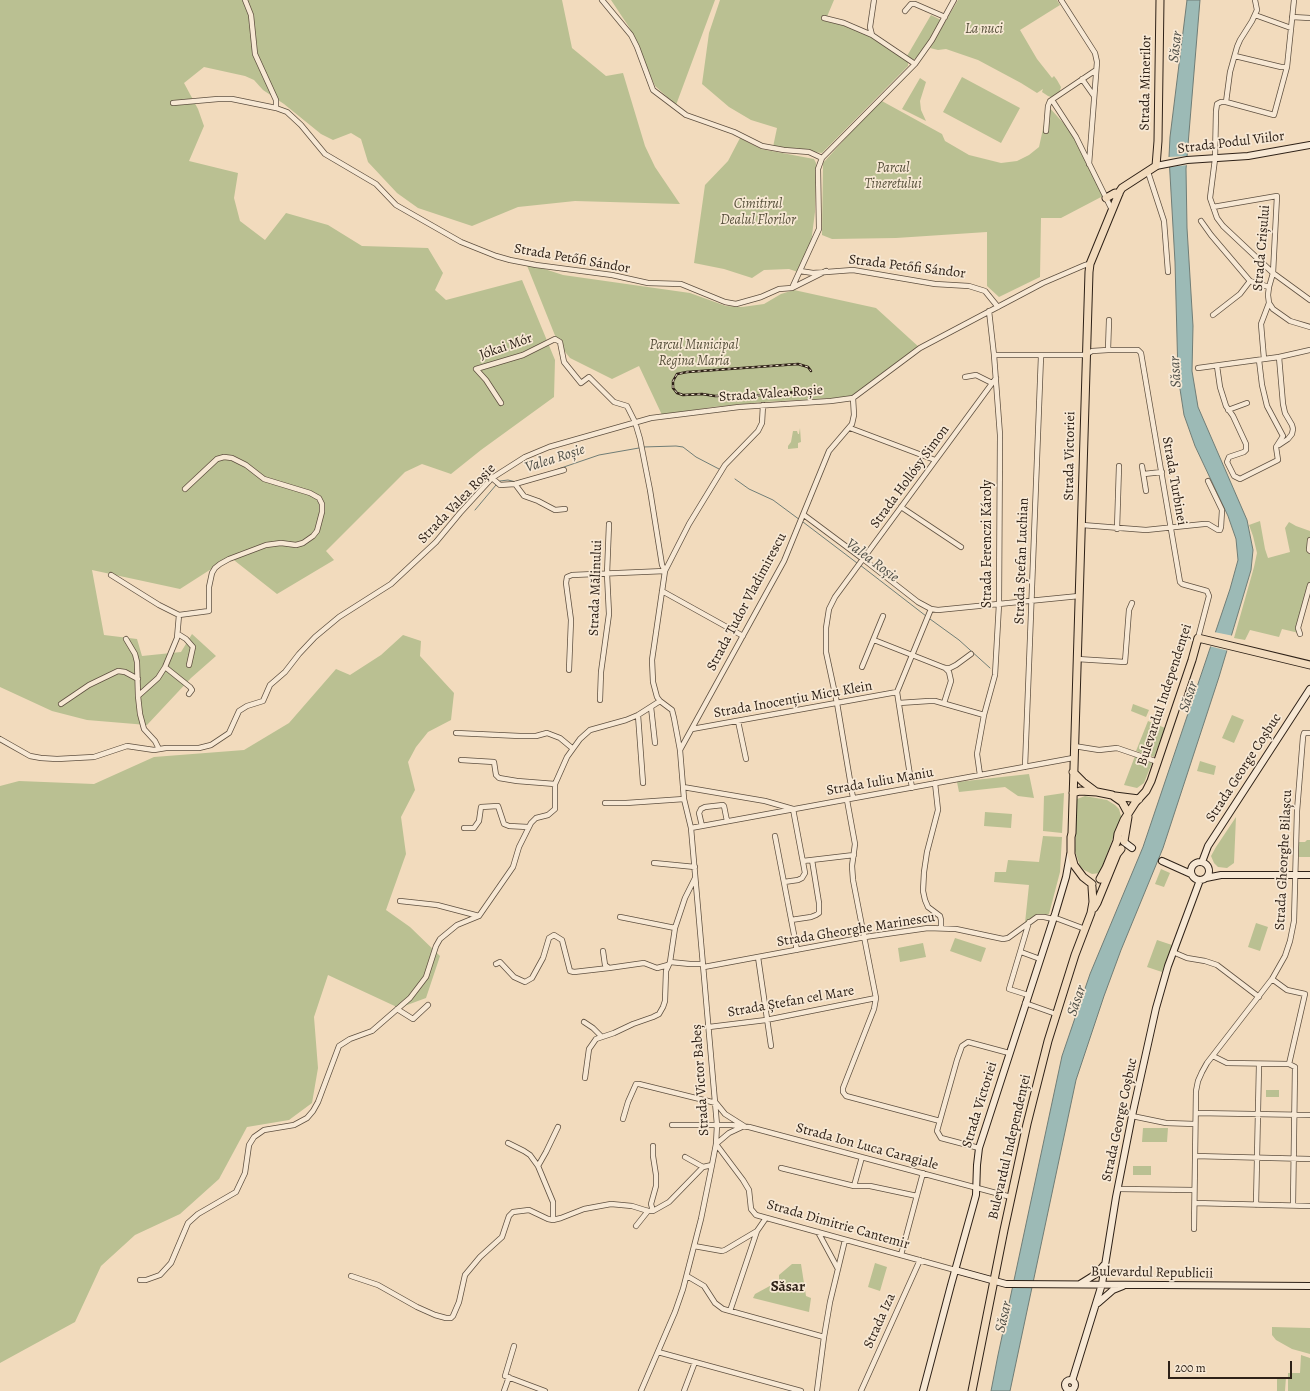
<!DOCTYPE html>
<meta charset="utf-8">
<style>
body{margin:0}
#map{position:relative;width:1310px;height:1391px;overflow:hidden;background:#f2dbbd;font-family:Alegreya,serif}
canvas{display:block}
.scale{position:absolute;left:1168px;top:1361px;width:124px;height:18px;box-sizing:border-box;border:2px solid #2e2117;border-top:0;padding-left:5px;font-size:12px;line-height:14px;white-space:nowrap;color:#2e2117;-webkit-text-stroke:3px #f7e8d4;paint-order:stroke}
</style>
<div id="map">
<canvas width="1310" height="1391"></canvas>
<div class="scale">200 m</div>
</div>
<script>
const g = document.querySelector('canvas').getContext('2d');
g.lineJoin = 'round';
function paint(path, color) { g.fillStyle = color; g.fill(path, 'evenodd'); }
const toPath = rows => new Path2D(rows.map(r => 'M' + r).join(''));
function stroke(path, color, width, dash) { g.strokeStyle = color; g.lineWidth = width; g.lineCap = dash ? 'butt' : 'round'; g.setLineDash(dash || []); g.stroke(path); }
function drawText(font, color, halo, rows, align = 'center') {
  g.font = font + ' Alegreya,serif'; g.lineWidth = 3.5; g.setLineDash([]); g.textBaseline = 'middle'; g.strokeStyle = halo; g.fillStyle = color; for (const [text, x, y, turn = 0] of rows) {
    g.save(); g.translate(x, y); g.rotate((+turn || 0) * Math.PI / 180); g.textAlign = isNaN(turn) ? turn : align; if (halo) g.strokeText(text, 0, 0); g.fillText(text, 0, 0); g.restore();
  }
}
const green = toPath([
 [0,0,562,0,572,48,606,76,623,73,645,146,655,167,680,204,575,201,518,207,472,226,418,208,397,193,368,162,361,139,351,133,333,140,321,134,284,104,263,90,254,80,245,76,204,67,184,83,198,109,204,126,189,161,238,173,234,198,240,221,265,240,286,213,328,225,362,246,428,248,443,273,435,290,446,300,522,280,555,360,554,397,481,450,451,474,422,464,405,472,326,551,334,560,277,594,230,557,180,589,92,570,104,635,137,639,142,656,181,652,192,634,216,656,191,678,147,725,87,720,52,711,0,687],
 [611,0,715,0,676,105,655,86,629,27],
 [720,0,834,0,826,19,871,36,908,62,908,66,822,153,773,147,777,128,751,120,729,107,702,84,709,33],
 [958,0,1057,0,1060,5,1020,30,1037,59,1052,78,1054,76,1057,80,1061,87,1059,94,1054,98,1048,96,1042,92,1043,89,1037,93,1021,83,978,60,946,49,938,50,930,48],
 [931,15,941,20,930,39,918,56,913,60,907,56],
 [962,77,1020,108,1001,143,943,112],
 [920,78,926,82,920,101,921,110,926,121,902,109],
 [880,100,942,134,945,141,969,155,1001,163,1017,161,1029,155,1039,147,1048,106,1076,137,1103,196,1061,218,1041,218,1040,277,999,297,987,286,987,232,896,238,832,239,822,235,823,163],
 [740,138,761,149,814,159,816,163,815,212,811,243,798,272,789,269,764,270,752,278,724,269,694,263,705,185,728,161],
 [526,263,563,275,690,293,726,306,742,307,764,304,781,294,794,290,876,308,920,348,853,398,850,397,764,402,713,407,662,415,639,366,612,379,570,358,558,343],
 [800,428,801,442,798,443,798,448,788,449,788,446,791,442,793,431,797,431,798,434,799,434],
 [1260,521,1265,549,1268,558,1290,552,1285,528,1289,522,1296,526,1310,531,1310,585,1298,628,1299,633,1282,629,1279,637,1250,630,1245,640,1234,638,1254,567,1257,553,1253,536,1249,525],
 [403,635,421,641,420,656,454,693,451,720,428,732,416,747,408,762,415,790,401,817,406,854,386,910,410,927,440,956,426,998,399,1008,328,975,314,1017,318,1068,312,1103,289,1120,247,1127,219,1179,180,1214,135,1235,101,1266,75,1322,0,1363,0,786,19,781,94,784,154,757,244,750,289,723,336,669,350,675,381,655],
 [1133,704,1149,710,1146,717,1131,711],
 [1232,715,1244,720,1234,743,1222,738],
 [1148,721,1165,728,1154,757,1136,751],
 [1135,756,1152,763,1144,783,1137,788,1124,785],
 [1200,761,1216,766,1214,775,1197,771],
 [1029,774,1034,798,1018,796,1005,787,959,792,957,782],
 [1064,793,1062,833,1043,831,1044,796],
 [1085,796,1107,800,1115,805,1119,809,1121,816,1100,873,1092,874,1084,870,1080,866,1075,851,1077,799],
 [985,812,1012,814,1011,828,984,826],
 [1236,817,1234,863,1227,868,1218,867,1214,863,1211,856,1216,847],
 [1043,836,1062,837,1060,872,1049,914,1025,923,1029,885,994,882,995,872,1006,872,1008,860,1039,862],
 [1307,840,1310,840,1310,857,1299,857,1298,842,1305,842],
 [1161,869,1170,873,1164,887,1155,884],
 [1256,923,1268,927,1260,951,1248,947],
 [955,938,986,948,981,962,950,951],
 [1157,940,1172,945,1162,972,1147,967],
 [923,943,926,957,900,962,898,948],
 [1266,1090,1279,1090,1279,1097,1266,1097],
 [1143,1128,1168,1128,1167,1142,1142,1142],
 [1133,1166,1151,1166,1151,1175,1133,1175],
 [875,1263,887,1267,880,1291,868,1287],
 [792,1264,801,1264,806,1296,811,1298,809,1312,753,1298,755,1294,779,1281,779,1275],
 [1272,1327,1310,1328,1310,1354,1292,1349,1276,1340,1272,1335],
 [1301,1355,1310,1358,1310,1391,1288,1391,1288,1373,1300,1373],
 [1277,1377,1286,1377,1285,1391,1277,1391]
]);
const water = toPath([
 [1187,0,1200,0,1186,169,1187,228,1193,326,1192,371,1198,407,1247,520,1253,550,1251,570,1219,677,1163,848,1121,950,1104,996,1076,1080,1010,1391,991,1391,998,1355,1062,1056,1090,974,1143,847,1230,589,1238,560,1236,539,1228,516,1195,446,1184,415,1178,376,1175,262,1169,157,1170,137,1187,0]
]);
const pier = toPath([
 [1187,156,1188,165,1168,167,1168,157],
 [1214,632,1234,636,1229,651,1209,646]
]);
const stream = toPath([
 [643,447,676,446,683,447,696,457,719,469],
 [558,469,599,455,639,448],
 [735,479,749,489,773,500,800,520],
 [500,481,508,480,516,482],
 [475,510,496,485],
 [803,522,857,563],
 [860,565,926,616],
 [930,619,959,640,990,668]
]);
const street = toPath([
 [245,0,251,15,255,54,276,100,276,108],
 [602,0,631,35,637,47,653,90,686,115,734,132,762,146,784,150,809,152,822,158],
 [874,0,870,27,872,35,915,64],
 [1061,0,1095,53,1097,62,1089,164],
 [1294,0,1287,67,1274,115,1226,102,1221,102,1217,104,1216,111,1215,159,1210,198,1217,218,1223,226,1273,273,1310,300],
 [905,11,911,4,915,4,945,17],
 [1255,15,1291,28],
 [1292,17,1310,18],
 [824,18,844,23,872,35],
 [1235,56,1281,67,1287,67],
 [1082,79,1094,96],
 [1052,100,1076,137,1112,210],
 [1226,102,1230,72,1237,47,1240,40,1252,21,1257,10,1255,0],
 [173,103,218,99,232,99,276,108,287,112,301,125,325,154,376,184,396,205,461,242,496,256,510,260,536,265,612,275,648,283,681,284,725,302,736,304,761,297,779,289,792,288,826,271],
 [1046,131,1048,106,1050,101,1096,70],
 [1148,172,1164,221,1168,272],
 [1213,207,1277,196,1273,273,1269,287,1268,295,1269,303,1273,309,1290,321,1310,327],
 [1201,221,1211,235,1250,281,1269,287],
 [800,271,813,273,853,270,935,284,969,286,985,291,998,307],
 [792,288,819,229,818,169,822,158,915,64,932,40,954,0],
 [1213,315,1240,294,1250,281],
 [1108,350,1109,320],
 [994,355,1086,355,1092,351,1108,350,1138,350,1141,353,1180,582,1182,584,1207,591,1209,596,1198,638],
 [1279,357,1283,404,1285,413,1292,425,1293,429,1292,434,1288,439,1279,445],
 [1264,359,1261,324,1269,303],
 [1217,366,1220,387,1226,406,1233,416,1246,444,1246,450,1244,452,1229,457,1227,462,1234,476,1240,479,1278,460,1276,447,1283,436,1267,406,1262,385,1259,360],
 [1198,368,1279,357,1310,350],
 [965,377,976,375,992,383],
 [501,403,486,380,476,369,523,355,555,339,560,342,564,362,581,383,589,377,614,402,627,406,635,422,640,439,650,490,662,565,665,571],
 [1228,410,1247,403],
 [850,428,935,460],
 [1142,466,1146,491],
 [1144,474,1162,472],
 [492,478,500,485,515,484,564,470],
 [515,484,524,496,538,501,555,510,565,509],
 [901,507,961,547],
 [804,515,863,559,918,602,931,609,938,610,1079,596],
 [1082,525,1146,530,1204,524,1208,524,1218,530,1220,530,1221,527,1222,510,1208,481],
 [1117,529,1119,466],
 [1310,540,1309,550,1310,551],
 [111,575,159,605,179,615],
 [662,591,743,636],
 [178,634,186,639,193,647,189,665],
 [1300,634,1298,628,1310,585],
 [126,639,135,654,137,662,138,696],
 [874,640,945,668,950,668,956,665,971,654],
 [1077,659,1125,662,1129,610,1132,603],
 [165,667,190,687,192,690,189,694],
 [862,667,883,616],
 [569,670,571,620,566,583,567,577,572,575,665,571],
 [600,700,601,672,609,614,607,574,609,524],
 [899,703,929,701,935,701,984,715],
 [944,703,951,681,949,672,945,668],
 [61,704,89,685,118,671,125,672,138,679],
 [651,707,655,743],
 [638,715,643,783],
 [738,721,746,759],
 [692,729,897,692],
 [456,733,520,736,536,736,547,733,560,738,572,748],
 [0,739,30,756,41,758,57,759,94,757,127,746,154,750,166,748,199,748,211,745,229,733,239,711,247,706,263,701,270,685,285,672,299,654,315,637,339,617,391,584,436,542,460,513,492,478,525,457,549,447,651,418,739,407,831,401,853,398,920,348,1043,283,1085,265,1090,264],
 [1074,746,1099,750,1117,748,1158,762],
 [159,749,155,741,144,729,140,714,138,696,158,678,165,667,177,638,179,615,209,611,209,587,212,573,215,568,220,564,229,559,266,545,281,543,296,545,303,543,313,536,317,531,322,512,322,504,319,498,310,493,264,479,246,465,232,458,224,457,217,459,185,489],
 [680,750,784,561,829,451,852,424,854,415,853,398],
 [461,760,494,762,496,775,499,778,517,781,555,784],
 [1025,767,1041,356],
 [980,775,977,754,984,715,995,675,999,604,1000,435,994,355,989,311],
 [935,783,938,810,927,852,924,872,923,891,925,900,928,907,940,916,941,920,941,927],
 [683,787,765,801,793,809,805,873,802,878,798,880,784,882],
 [912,788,897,692,931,609],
 [853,798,837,703,826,652,826,628,829,609,835,597,996,378],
 [847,800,855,844,852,866,853,880,876,998,874,1009,843,1088,843,1092,846,1096,940,1121],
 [605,803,626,803,684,799],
 [702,826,699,813,701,809,705,807,723,805,724,806,727,821],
 [464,828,474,828,479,821,481,807,498,806,504,824,509,826,528,827],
 [691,828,1073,758],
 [775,836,797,950],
 [803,861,854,855],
 [654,863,695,867],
 [400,901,437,905,479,916],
 [620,917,675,928],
 [1053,917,1085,929],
 [791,920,811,917,816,915,819,913,819,903,812,860],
 [603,951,605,965,609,968,644,963,657,968,668,965],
 [1021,952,1040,959],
 [1173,952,1187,958,1205,961,1217,965,1259,997],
 [758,957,771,1046],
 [670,962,690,964,703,964],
 [496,964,500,962,514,977,525,982,532,978,543,958,549,938,554,935,562,940,570,971,574,972,609,968],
 [704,967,865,937,928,928,956,929,1003,939,1008,938,1037,917,1044,917,1053,919],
 [1272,979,1287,990,1305,994,1289,1064],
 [1028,995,1009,989,1029,922],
 [1025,1003,1056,1014],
 [397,1009,413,1019,428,1005],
 [584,1022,593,1028,601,1036],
 [709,1027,766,1020,876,998],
 [1213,1056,1227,1063,1289,1064,1295,1067,1293,1205],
 [585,1078,589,1049,596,1039,614,1033,633,1024,653,1017,659,1014,663,1007,665,1001,666,971,670,962,675,928,685,898,695,878],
 [1196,1113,1310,1115],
 [1132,1116,1166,1123,1195,1124],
 [623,1119,628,1102,636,1084,639,1084,716,1103,725,1114,744,1126,729,1133,716,1144,743,1180,749,1190,751,1209,756,1215,955,1270],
 [672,1125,731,1125,749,1127,1011,1197],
 [508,1143,524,1151,530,1155,538,1166,553,1202,553,1220],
 [653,1146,653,1156,656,1175,656,1186,651,1204,653,1211],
 [979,1148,941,1138,937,1131,957,1060,962,1046,968,1042,1009,1053],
 [1195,1156,1310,1159],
 [685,1157,703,1167],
 [538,1166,546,1152,558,1127],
 [781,1168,854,1186,862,1157],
 [854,1186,870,1186,917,1196],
 [1118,1189,1194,1190],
 [1195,1203,1310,1206],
 [1256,1205,1259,1064],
 [636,1226,648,1211],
 [1194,1229,1196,1091,1198,1081,1202,1072,1207,1063,1272,979,1285,956,1290,941,1294,921,1297,811,1303,737,1304,733,1310,733],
 [818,1232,838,1269],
 [694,1246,722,1251,725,1250,757,1231,766,1218],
 [901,1255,923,1173],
 [351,1276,378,1285,417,1307,435,1315,446,1318,451,1318,453,1316,459,1302,465,1275,480,1257,502,1237,509,1216,513,1212,529,1210,548,1219,553,1220,561,1218,584,1209,611,1204,632,1206,648,1211,653,1211,669,1202,703,1167,712,1165],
 [687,1276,704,1286,715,1303,723,1309,824,1337],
 [140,1280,146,1280,160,1275,171,1263,188,1223,198,1214,236,1192,245,1173,249,1145,254,1137,264,1130,294,1125,307,1118,313,1111,318,1102,339,1046,350,1039,372,1031,410,998,426,977,436,946,440,939,457,925,479,916,513,867,519,847,531,823,536,818,548,815,555,809,555,784,567,757,580,739,590,730,626,720,638,715,660,701],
 [730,1311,757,1231],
 [514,1346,505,1376,545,1391],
 [658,1352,801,1391],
 [504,1391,509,1377],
 [641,1391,675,1312,683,1289,701,1219,712,1165,716,1144,717,1125,691,828,684,799,680,750,674,718,672,710,660,701,657,697,653,682,652,660,665,571,689,524,725,465,758,431,762,423,763,405],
 [684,1391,695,1362],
 [817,1391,824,1337,830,1302,845,1240],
 [861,1391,920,1260]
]);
const secondary = toPath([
 [1156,166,1187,160,1248,156,1310,145],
 [1124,842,1132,848],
 [1162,861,1191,874],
 '1191 871a9 9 0 1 1 18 0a9 9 0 1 1-18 0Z',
 [1202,862,1208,846,1310,689],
 [1206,878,1221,875,1310,875],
 [955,1270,1006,1284,1012,1284,1310,1286],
 [1080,1284,1096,1274,1104,1265],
 [1098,1303,1113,1290,1123,1286],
 '1065 1385a5 5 0 1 1 10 0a5 5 0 1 1-10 0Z',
 [1072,1381,1102,1284,1116,1197,1132,1116,1156,1008,1168,966,1200,880],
 [923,1391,951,1285,973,1206,976,1195,977,1165,979,1148,1055,914,1066,877,1070,855]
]);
const primary = toPath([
 [1106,198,1115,193,1119,194],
 [1073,772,1083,782,1095,791],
 [1073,793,1080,791,1097,792,1112,795,1122,802,1128,813],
 [1115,796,1139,799],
 [1124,841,1128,817],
 [1100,879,1106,868,1117,841,1118,834,1124,820,1135,803,1146,791,1151,781,1192,660,1198,638,1310,665],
 [1092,884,1083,877,1074,865,1071,854,1071,837,1072,833,1089,272,1090,264,1120,191,1122,188,1156,166,1158,141,1160,0],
 [1094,908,1097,903,1117,854,1121,849],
 [972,1391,1004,1230,1027,1124,1048,1041,1075,955,1091,913,1093,902,1092,887]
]);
const rail = toPath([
 [796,392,764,395,715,396,702,394,683,395,677,393,673,388,673,381,677,374,687,372,798,364,808,367,811,371]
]);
const parkNames = [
 ["La nuci",984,30],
 ["Parcul",893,169],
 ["Tineretului",893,185],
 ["Cimitirul",758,205],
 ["Dealul Florilor",758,221],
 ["Parcul Municipal",694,346],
 ["Regina Maria",694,362]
];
const streetNames = [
 ["Strada Minerilor",1146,83,-89],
 ["Strada Podul Viilor",1231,143,-7],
 ["Strada Crișului",1262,248,-85],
 ["Strada Petőfi Sándor",572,259,10],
 ["Strada Petőfi Sándor",907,267,7],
 ["Jókai Mór",506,347,-19],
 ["Strada Valea Roșie",771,394,-4],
 ["Strada Victoriei",1070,456,-89],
 ["Strada Hollósy Simon",910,477,-54],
 ["Strada Turbinei",1174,481,80],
 ["Strada Valea Roșie",457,504,-46],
 ["Strada Ferenczi Károly",988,544,-90],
 ["Strada Ștefan Luchian",1022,561,-88],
 ["Strada Mălinului",596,588,-88],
 ["Strada Tudor Vladimirescu",747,602,-62],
 ["Bulevardul Independenței",1165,695,-72],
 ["Strada Inocențiu Micu Klein",793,700,-10],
 ["Strada George Coșbuc",1244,768,-57],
 ["Strada Iuliu Maniu",880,782,-10],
 ["Strada Gheorghe Bilașcu",1284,860,-87],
 ["Strada Gheorghe Marinescu",856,930,-9],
 ["Strada Ștefan cel Mare",791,1002,-10],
 ["Strada Victor Babeș",701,1080,-94],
 ["Strada Victoriei",980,1105,-73],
 ["Strada George Coșbuc",1120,1120,-78],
 ["Strada Ion Luca Caragiale",867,1147,15],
 ["Bulevardul Independenței",1010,1147,-77],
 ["Strada Dimitrie Cantemir",838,1225,16],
 ["Bulevardul Republicii",1152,1273,1],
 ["Strada Iza",880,1321,-66]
];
const waterNames = [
 ["Săsar",1176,47,-83],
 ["Săsar",1176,372,-93],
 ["Valea Roșie",555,459,-18],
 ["Valea Roșie",872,561,37],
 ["Săsar",1189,697,-71],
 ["Săsar",1077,1001,-71],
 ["Săsar",1004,1317,-77]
];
const neighbourhoodNames = [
 ["Săsar",788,1287]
];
paint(green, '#bac092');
paint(water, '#9cbab6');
stroke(water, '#707d76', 1);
paint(pier, '#f2dbbd');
stroke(stream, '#707d76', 1);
stroke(street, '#5f5040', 6);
stroke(secondary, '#2e2117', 8);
stroke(primary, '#2e2117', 9);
stroke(street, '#f7e8d4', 4.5);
stroke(secondary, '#f7e8d4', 6);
stroke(primary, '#f2dbbd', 7);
stroke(rail, '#2e2117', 2.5);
stroke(rail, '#f7e8d4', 1, [3]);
drawText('italic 14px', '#58513c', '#f7e8d4', parkNames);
drawText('14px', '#2e2117', '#f7e8d4', streetNames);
drawText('italic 15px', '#4f4f47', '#f7e8d4', waterNames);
drawText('bold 15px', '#2e2117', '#f7e8d4', neighbourhoodNames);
</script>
